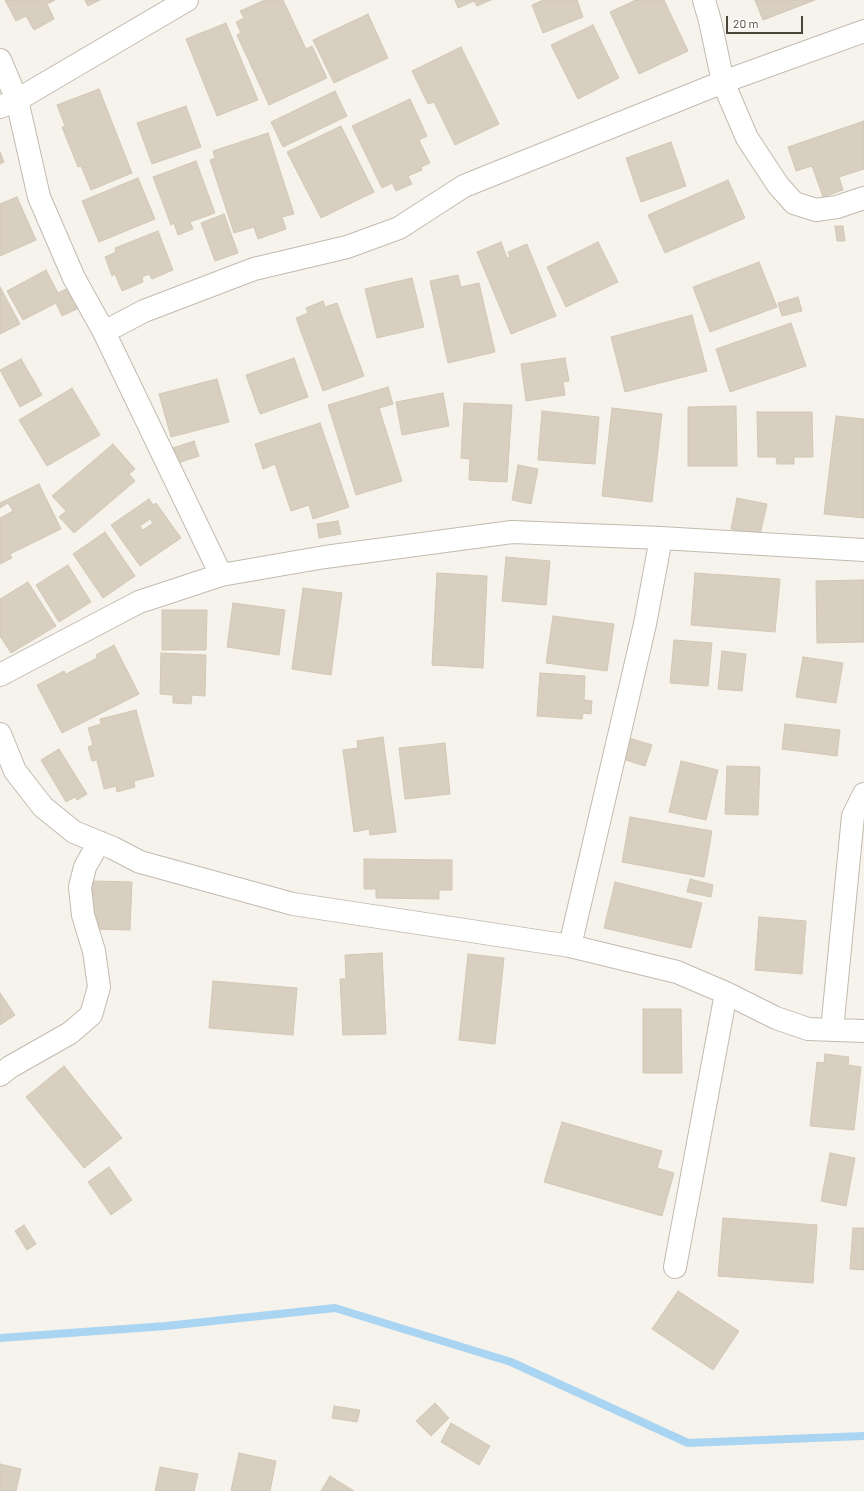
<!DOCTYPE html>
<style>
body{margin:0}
#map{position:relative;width:864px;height:1491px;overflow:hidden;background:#f6f3ec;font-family:Barlow,sans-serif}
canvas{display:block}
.scale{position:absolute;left:726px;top:16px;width:77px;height:18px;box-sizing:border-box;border:2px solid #4b4439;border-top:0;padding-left:5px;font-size:12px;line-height:14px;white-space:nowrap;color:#4b4439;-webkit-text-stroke:3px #fff;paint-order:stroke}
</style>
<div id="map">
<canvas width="864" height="1491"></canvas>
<div class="scale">20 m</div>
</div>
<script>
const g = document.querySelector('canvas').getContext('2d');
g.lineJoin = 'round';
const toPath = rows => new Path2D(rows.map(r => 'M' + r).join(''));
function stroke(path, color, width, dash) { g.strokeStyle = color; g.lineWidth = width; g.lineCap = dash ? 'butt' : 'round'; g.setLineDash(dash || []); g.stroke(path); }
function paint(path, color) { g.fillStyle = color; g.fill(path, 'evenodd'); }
const stream = toPath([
 [0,1338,166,1326,335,1308,511,1362,688,1443,864,1436]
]);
const building = toPath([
 [5,0,55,0,47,4,54,19,34,30,26,16,16,21,5,0],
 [85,0,100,0,88,6,85,0],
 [265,0,283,0,306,49,312,46,327,78,269,105,237,35,241,33,236,22,244,18,240,11,265,0],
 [455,0,491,0,477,6,474,1,458,8,455,0],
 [543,0,577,0,583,17,543,33,532,5,543,0],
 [636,0,664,0,688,51,639,74,610,12,636,0],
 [755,0,815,0,763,20,755,0],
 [368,14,388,58,334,83,313,40,368,14],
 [226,23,258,100,217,116,186,39,226,23],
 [593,25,619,78,578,99,551,45,593,25],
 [461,47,499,124,455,145,434,102,428,104,412,71,461,47],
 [99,89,132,173,91,190,81,166,78,167,62,127,65,126,57,105,99,89],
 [335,91,347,116,283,147,271,122,335,91],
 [410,99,427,136,419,140,430,163,421,167,422,170,408,176,412,184,396,191,392,183,382,188,352,126,410,99],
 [186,106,201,147,152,164,137,123,186,106],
 [864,121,864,169,839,177,843,190,823,197,812,166,796,171,788,147,864,121],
 [341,126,374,192,321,218,287,152,341,126],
 [268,133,294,214,282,217,286,229,258,239,254,227,234,233,210,160,215,158,213,151,268,133],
 [671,142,686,186,641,202,626,158,671,142],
 [0,152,4,162,0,164,0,152],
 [196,161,215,213,190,222,193,229,178,235,174,223,171,225,153,177,196,161],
 [138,178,155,219,99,242,82,201,138,178],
 [728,180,745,218,665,253,648,215,728,180],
 [17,197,36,240,0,256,0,204,17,197],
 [224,214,238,253,215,261,201,223,224,214],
 [835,226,843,226,845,241,837,241,835,226],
 [158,231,173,270,152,279,149,274,142,277,143,282,122,291,115,274,112,276,105,257,116,252,115,248,158,231],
 [501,242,507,258,510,257,508,252,527,244,556,316,511,334,477,252,501,242],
 [598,242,618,282,566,307,547,267,598,242],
 [759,262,777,307,710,332,693,287,759,262],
 [46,270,58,293,68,288,79,308,62,316,56,303,23,320,7,291,46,270],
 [458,275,461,287,479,283,495,352,448,363,430,281,458,275],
 [412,278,424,327,377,338,365,289,412,278],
 [0,287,20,324,0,334,0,287],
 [798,297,802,311,782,316,778,303,798,297],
 [323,301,325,307,337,303,364,376,323,391,296,318,308,313,306,308,323,301],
 [692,315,707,371,625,392,611,337,692,315],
 [791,323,806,366,730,392,716,349,791,323],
 [294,358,308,397,260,414,246,375,294,358],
 [565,358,569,381,563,382,565,395,526,401,521,364,565,358],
 [21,359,42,395,20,407,0,370,21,359],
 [217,379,229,422,171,437,159,394,217,379],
 [388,387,393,404,379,408,402,481,356,495,328,405,388,387],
 [72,388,100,435,47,466,19,420,72,388],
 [443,393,449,426,402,435,396,402,443,393],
 [464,403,512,405,507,482,469,480,470,459,461,458,464,403],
 [736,406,737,466,688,466,688,407,736,406],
 [612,408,662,414,652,502,602,496,612,408],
 [542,411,599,417,595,464,538,460,542,411],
 [757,412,812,412,813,457,794,457,794,464,777,464,776,457,758,457,757,412],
 [836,416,864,419,864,518,824,514,836,416],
 [320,423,349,507,313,519,309,505,291,511,275,464,263,469,255,444,320,423],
 [194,441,199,456,178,463,173,448,194,441],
 [113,444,135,469,129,474,135,481,74,533,59,517,66,511,52,496,113,444],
 [518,465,538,469,531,504,512,500,518,465],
 [39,484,61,529,10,554,12,558,0,564,0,518,13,511,8,503,0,508,0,503,39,484],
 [737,498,767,504,760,535,731,529,737,498],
 [149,499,153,505,156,503,181,538,140,566,111,525,149,499],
 [150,519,153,523,143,530,140,526,150,519],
 [338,521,341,534,319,538,317,524,338,521],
 [105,532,135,576,103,598,73,554,105,532],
 [506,557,550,561,546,605,502,601,506,557],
 [68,565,91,602,59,622,36,585,68,565],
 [437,573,487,576,483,668,432,665,437,573],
 [695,573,780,579,775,632,691,625,695,573],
 [864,580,864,642,817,643,816,581,864,580],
 [28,582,56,626,11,653,0,636,0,599,28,582],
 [303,588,342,593,331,675,292,669,303,588],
 [233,603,285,610,279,655,227,647,233,603],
 [162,610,207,610,206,650,162,650,162,610],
 [553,616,614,624,607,671,546,663,553,616],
 [674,640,712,643,708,686,670,683,674,640],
 [114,645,139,694,62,733,37,685,64,671,66,674,97,658,96,655,114,645],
 [722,651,746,654,742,691,718,689,722,651],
 [161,653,206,655,205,696,192,695,191,704,173,703,173,695,160,694,161,653],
 [803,657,843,663,836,703,796,697,803,657],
 [540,673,585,676,584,700,592,701,591,714,583,713,582,719,537,716,540,673],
 [136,710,154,776,134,781,135,787,117,792,116,786,104,789,97,760,92,761,88,747,93,745,88,728,101,724,100,719,136,710],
 [785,724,840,730,837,756,782,749,785,724],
 [623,736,652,745,645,766,616,757,623,736],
 [383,737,396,832,370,835,369,829,354,832,343,750,358,748,357,741,383,737],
 [445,743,450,794,405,799,399,748,445,743],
 [59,749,87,794,77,800,75,797,66,802,41,760,59,749],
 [681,761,718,770,706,820,669,812,681,761],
 [727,766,760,767,758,815,725,814,727,766],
 [630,817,712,831,704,877,622,862,630,817],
 [364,859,452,860,452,890,439,890,439,899,376,898,376,889,364,889,364,859],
 [690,879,713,885,711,897,687,892,690,879],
 [93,881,132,882,130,930,91,929,93,881],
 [615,882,702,903,691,948,604,928,615,882],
 [759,917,806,921,802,974,755,970,759,917],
 [382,953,386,1034,343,1035,340,979,346,979,345,955,382,953],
 [468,954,504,958,495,1044,459,1040,468,954],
 [213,981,297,988,293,1035,209,1028,213,981],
 [0,993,15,1015,0,1025,0,993],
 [643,1009,681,1009,682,1073,643,1073,643,1009],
 [825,1054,849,1057,848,1065,861,1067,854,1130,810,1126,817,1062,824,1063,825,1054],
 [64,1066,122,1138,84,1168,26,1097,64,1066],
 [562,1122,662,1151,657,1168,674,1173,662,1216,544,1182,562,1122],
 [830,1153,855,1158,846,1206,821,1201,830,1153],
 [109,1167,132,1200,111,1215,88,1182,109,1167],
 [723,1218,817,1225,813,1283,718,1276,723,1218],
 [24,1225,36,1244,27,1250,15,1231,24,1225],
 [853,1228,864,1228,864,1270,850,1269,853,1228],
 [678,1291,739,1331,713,1370,652,1329,678,1291],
 [435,1403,449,1418,431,1436,416,1421,435,1403],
 [334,1406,360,1410,357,1422,332,1418,334,1406],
 [451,1423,490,1446,479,1465,441,1442,451,1423],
 [239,1453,276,1461,270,1491,231,1491,239,1453],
 [0,1464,21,1469,16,1491,0,1491,0,1464],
 [160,1467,198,1474,194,1491,155,1491,160,1467],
 [330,1476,354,1491,321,1491,330,1476]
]);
const minor = toPath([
 [704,0,710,21,723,82,747,138,778,185,794,203,816,210,837,207,864,198],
 [0,60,17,100,39,197,74,278,104,332,221,575],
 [0,107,17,100,187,0],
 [104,332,144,311,254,269,347,247,399,228,464,186,723,82,864,31],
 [0,675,139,602,221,575,325,557,512,532,661,538,864,550],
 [0,734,15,771,43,807,74,832,113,848,140,862,293,904,570,946,677,972,726,993,776,1018,808,1029,864,1031],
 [570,946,645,624,661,538],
 [832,1030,853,816,864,794],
 [0,1075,10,1067,70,1033,91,1015,99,987,94,951,83,915,80,887,85,867,99,842],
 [675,1267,726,993]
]);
stroke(stream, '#a9d4f2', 8);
paint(building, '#d8cfc1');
stroke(building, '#d3c7b4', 1);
stroke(minor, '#c2bbae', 24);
stroke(minor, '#fff', 22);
</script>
